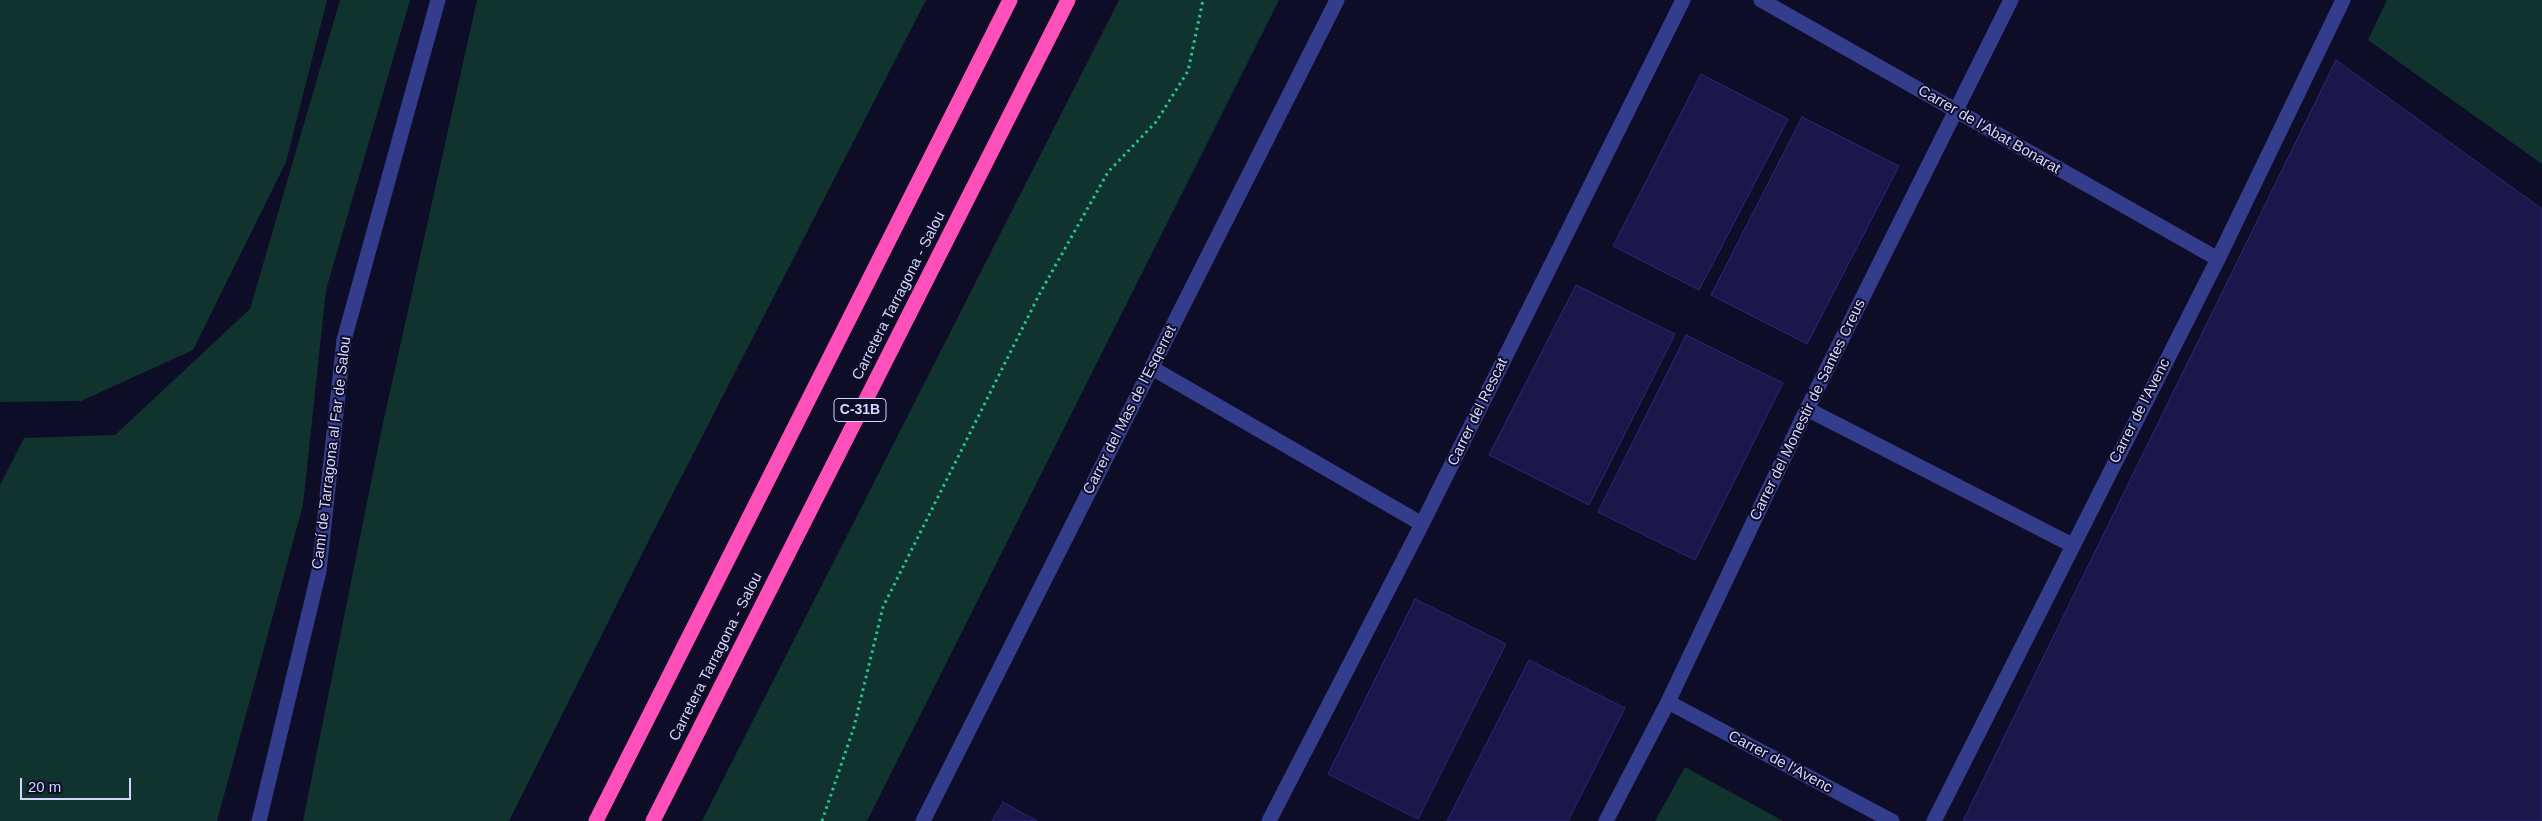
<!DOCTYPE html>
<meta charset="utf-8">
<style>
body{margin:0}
#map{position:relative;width:2542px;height:821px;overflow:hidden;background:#0e0d28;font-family:Helvetica,sans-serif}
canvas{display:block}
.scale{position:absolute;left:20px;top:778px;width:111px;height:22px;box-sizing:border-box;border:2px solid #d5d5ff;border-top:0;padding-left:6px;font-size:15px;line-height:18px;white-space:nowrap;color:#d5d5ff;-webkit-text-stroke:4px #0e0d28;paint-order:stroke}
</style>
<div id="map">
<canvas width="2542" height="821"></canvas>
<div class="scale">20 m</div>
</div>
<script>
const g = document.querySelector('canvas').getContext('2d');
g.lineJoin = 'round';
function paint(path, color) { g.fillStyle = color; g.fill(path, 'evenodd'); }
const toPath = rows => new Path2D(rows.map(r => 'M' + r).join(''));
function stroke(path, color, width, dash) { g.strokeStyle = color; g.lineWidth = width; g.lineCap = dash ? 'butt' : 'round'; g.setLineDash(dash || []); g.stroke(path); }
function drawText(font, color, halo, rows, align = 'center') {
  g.font = font + ' Helvetica,sans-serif'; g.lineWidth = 4; g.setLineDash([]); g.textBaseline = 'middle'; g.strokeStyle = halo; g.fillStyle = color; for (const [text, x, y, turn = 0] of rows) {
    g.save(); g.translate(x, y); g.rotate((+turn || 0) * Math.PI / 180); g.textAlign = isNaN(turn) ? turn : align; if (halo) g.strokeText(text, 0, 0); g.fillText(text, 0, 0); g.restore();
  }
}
const green = toPath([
 [0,0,327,0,286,162,193,350,81,401,0,402],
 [340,0,410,0,326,290,303,505,217,821,0,821,0,485,24,438,115,435,250,309],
 [477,0,926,0,648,542,509,821,303,821,383,423],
 [1119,0,1279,0,867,821,702,821],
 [2387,0,2542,0,2542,164,2368,40],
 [1685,767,1783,821,1655,821]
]);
const building = toPath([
 [2336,60,2542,209,2542,821,1963,821,2336,60],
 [1701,74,1788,119,1699,290,1613,246,1701,74],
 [1802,117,1899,166,1807,344,1711,295,1802,117],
 [1576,285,1675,334,1589,505,1489,455,1576,285],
 [1686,335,1783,383,1695,560,1598,512,1686,335],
 [1415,599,1506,644,1418,819,1328,774,1415,599],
 [1529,660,1625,708,1568,821,1447,821,1529,660],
 [1003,802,1037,821,992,821,1003,802]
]);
const path = toPath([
 [822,821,854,727,883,607,1040,293,1108,172,1156,122,1188,71,1203,0]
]);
const lane = toPath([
 [259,821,319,571,344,340,438,0]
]);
const street = toPath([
 [1761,0,2218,259],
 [1152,368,1422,524],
 [1807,409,2072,545],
 [1668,702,1892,821],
 [923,821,1337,0],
 [1269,821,1422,524,1683,0],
 [1606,821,1668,702,1807,409,2011,0],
 [1934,821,2218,259,2343,0]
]);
const highway = toPath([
 [596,821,1010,0],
 [653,821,1068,0]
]);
const shields = [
 [860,410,52]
];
const shieldNames = [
 ["C-31B",860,410]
];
const streetNames = [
 ["Carrer de l'Abat Bonarat",1989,130,30],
 ["Carretera Tarragona - Salou",899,296,-63],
 ["Carrer del Mas de l'Esqerret",1130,410,-63],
 ["Carrer del Monestir de Santes Creus",1808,410,-64],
 ["Carrer de l'Avenc",2140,411,-63],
 ["Carrer del Rescat",1478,412,-64],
 ["Camí de Tarragona al Far de Salou",332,453,-83],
 ["Carretera Tarragona - Salou",716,657,-63],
 ["Carrer de l'Avenc",1780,762,28]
];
paint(green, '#10332d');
paint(building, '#1b174b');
stroke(building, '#2d2779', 1);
stroke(path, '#24c4a5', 3, [2.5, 4]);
stroke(lane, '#343c8c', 15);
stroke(street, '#343c8c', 15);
stroke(highway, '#ff50ba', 15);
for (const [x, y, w] of shields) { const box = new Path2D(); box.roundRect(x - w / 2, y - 11.5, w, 23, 4); g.fillStyle = '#0e0d28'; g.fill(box); stroke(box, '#d5d5ff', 1); }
drawText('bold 14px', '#d5d5ff', null, shieldNames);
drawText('15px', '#d5d5ff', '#0e0d28', streetNames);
</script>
